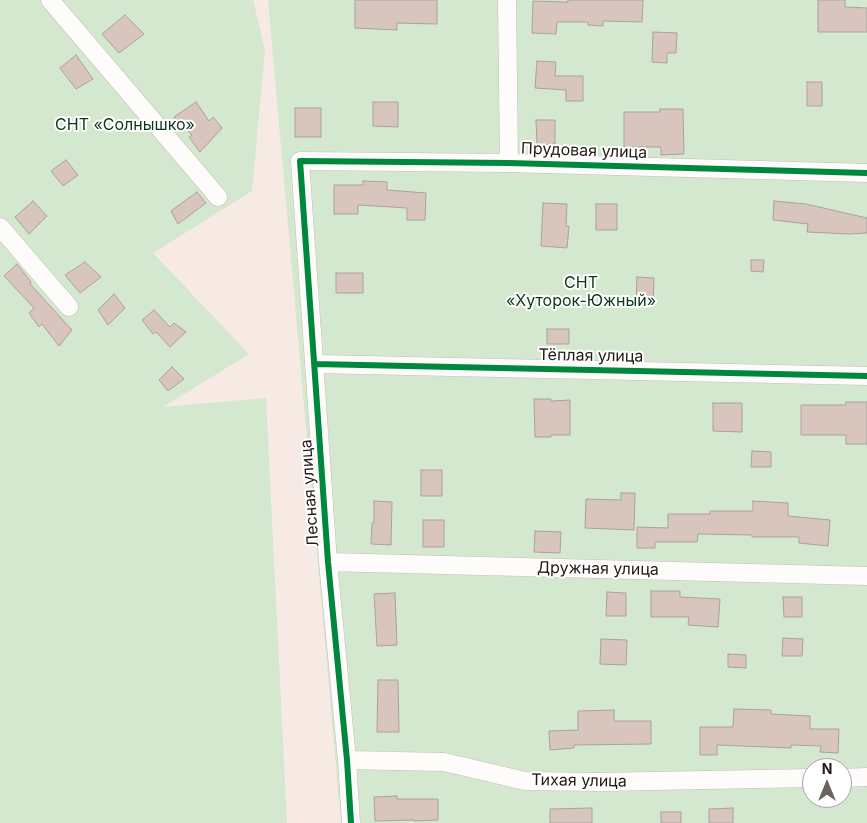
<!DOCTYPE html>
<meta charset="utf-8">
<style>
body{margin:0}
#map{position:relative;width:867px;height:823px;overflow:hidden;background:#f7e9e4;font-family:Inter,sans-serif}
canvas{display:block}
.north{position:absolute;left:802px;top:758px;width:50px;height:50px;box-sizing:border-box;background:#fff;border:1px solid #a7a3a1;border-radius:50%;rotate:0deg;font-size:14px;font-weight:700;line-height:20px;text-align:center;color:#231915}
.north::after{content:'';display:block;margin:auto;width:18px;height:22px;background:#6d625d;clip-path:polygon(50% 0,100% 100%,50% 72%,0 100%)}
</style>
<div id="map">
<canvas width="867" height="823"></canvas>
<div class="north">N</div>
</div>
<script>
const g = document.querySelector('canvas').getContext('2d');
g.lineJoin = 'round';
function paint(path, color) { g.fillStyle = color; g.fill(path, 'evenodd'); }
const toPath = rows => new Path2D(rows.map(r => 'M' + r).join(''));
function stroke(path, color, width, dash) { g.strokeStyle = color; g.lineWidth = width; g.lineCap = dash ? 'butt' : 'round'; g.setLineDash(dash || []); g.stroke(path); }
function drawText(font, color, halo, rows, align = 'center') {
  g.font = font + ' Inter,sans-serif'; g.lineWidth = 4; g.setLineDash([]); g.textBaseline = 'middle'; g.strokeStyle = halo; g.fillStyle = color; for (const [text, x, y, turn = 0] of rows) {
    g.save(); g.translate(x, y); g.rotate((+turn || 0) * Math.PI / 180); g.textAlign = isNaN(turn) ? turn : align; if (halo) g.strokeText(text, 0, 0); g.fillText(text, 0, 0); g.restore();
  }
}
const green = toPath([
 [0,0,253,0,265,50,252,191,153,253,249,354,163,407,266,398,287,823,0,823],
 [268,0,867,0,867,823,341,823],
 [812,768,842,768,842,798,812,798]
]);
const building = toPath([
 [355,0,437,0,437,24,397,23,397,30,355,28,355,0],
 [568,0,643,0,642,22,603,21,603,26,588,25,588,22,557,22,556,34,532,33,533,1,568,2,568,0],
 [818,0,845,0,845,7,867,8,867,32,818,32,818,0],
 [125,15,144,34,119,53,102,34,125,15],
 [653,32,677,33,676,53,667,53,667,63,652,62,653,32],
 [76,55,93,79,76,89,60,68,76,55],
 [537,61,556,62,555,76,583,76,583,101,566,101,566,90,535,88,537,61],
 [807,82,822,82,822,106,807,106,807,82],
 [196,102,209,121,213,117,222,128,200,152,189,137,192,135,174,117,196,102],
 [373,102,398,102,398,127,373,126,373,102],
 [295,108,321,108,321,137,295,137,295,108],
 [660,109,683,109,684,154,661,155,661,147,624,147,624,112,660,112,660,109],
 [536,120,555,120,555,144,537,145,536,120],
 [66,160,78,175,63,186,51,171,66,160],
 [363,181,387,182,387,190,426,193,425,220,407,220,407,208,358,205,358,214,334,214,334,185,363,185,363,181],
 [197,192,206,203,178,224,171,211,197,192],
 [33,201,47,216,29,234,15,217,33,201],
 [774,201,806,204,867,218,867,233,849,234,807,232,808,224,773,220,774,201],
 [543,203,567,204,566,226,569,226,567,248,541,246,543,203],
 [596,204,617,204,617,230,596,230,596,204],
 [751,260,764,260,763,272,751,271,751,260],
 [85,262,101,277,80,293,65,275,85,262],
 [17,264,31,282,30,284,72,330,59,346,42,324,39,327,29,313,34,308,4,276,17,264],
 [336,273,363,273,363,293,336,293,336,273],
 [637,277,654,278,653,304,636,303,637,277],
 [114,294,125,308,108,325,98,310,114,294],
 [154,310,170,327,174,323,186,332,170,347,156,332,153,334,142,320,154,310],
 [547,329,569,329,569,344,547,344,547,329],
 [172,367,184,379,168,391,159,380,172,367],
 [534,399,551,399,551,401,570,400,570,435,551,435,551,437,535,437,534,399],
 [846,402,867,402,867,444,846,444,846,435,801,435,801,405,846,405,846,402],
 [713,403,742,403,742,432,713,431,713,403],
 [752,451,771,452,771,467,751,467,752,451],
 [421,470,442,470,442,496,421,496,421,470],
 [621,493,635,493,634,530,585,528,586,499,621,500,621,493],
 [374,501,392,502,391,545,371,544,372,523,374,523,374,501],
 [753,501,788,503,788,516,830,520,828,546,799,543,799,537,752,537,752,535,698,534,697,542,655,542,655,548,637,548,637,527,668,528,668,514,710,514,710,511,753,511,753,501],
 [423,520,444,520,444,547,423,547,423,520],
 [535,531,561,532,560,553,534,552,535,531],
 [651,591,680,591,680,597,720,599,718,627,688,625,689,617,651,617,651,591],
 [607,592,626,593,626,616,606,616,607,592],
 [395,593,397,645,377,646,374,594,395,593],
 [783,597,802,597,802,617,784,617,783,597],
 [783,638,803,639,802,656,782,656,783,638],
 [601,639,627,640,626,665,600,664,601,639],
 [728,654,746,655,746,668,728,667,728,654],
 [378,680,398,680,399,732,377,732,378,680],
 [734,709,771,710,771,714,810,716,810,729,839,729,838,753,820,752,821,746,791,745,791,748,717,745,717,755,700,755,700,727,733,727,734,709],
 [614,710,614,721,651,721,651,744,574,745,574,748,550,750,549,731,578,730,578,711,614,710],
 [397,796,397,799,438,799,438,820,414,821,414,820,375,821,374,797,397,796],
 [592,808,592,823,550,823,550,809,592,808],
 [733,808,733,823,709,823,709,809,733,808],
 [661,812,681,812,681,823,661,823,661,812]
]);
const minor = toPath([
 [50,0,218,197],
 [507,0,509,163],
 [0,227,69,307],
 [315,364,867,376],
 [328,562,867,576],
 [347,760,444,762,525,781,599,782,812,778],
 [842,778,867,777],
 [351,823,347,760,328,562,300,161,509,163,867,173]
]);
const cycleway = toPath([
 [315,364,867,376],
 [351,823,347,760,328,562,300,161,509,163,867,173]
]);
const parkNames = [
 ["СНТ «Солнышко»",125,125],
 ["СНТ",581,283],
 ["«Хуторок-Южный»",581,301]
];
const streetNames = [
 ["Прудовая улица",584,151,2],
 ["Тёплая улица",591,356,1],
 ["Лесная улица",310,493,-94],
 ["Дружная улица",598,569,1],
 ["Тихая улица",579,781,1]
];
paint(green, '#d3e8cf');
paint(building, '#d8c5be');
stroke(building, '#aca19d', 1);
stroke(minor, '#c9bdb9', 19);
stroke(minor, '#fefcfb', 18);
stroke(cycleway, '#00873e', 6);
drawText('16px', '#0b3618', '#fff', parkNames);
drawText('16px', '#231915', '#fff', streetNames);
</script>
